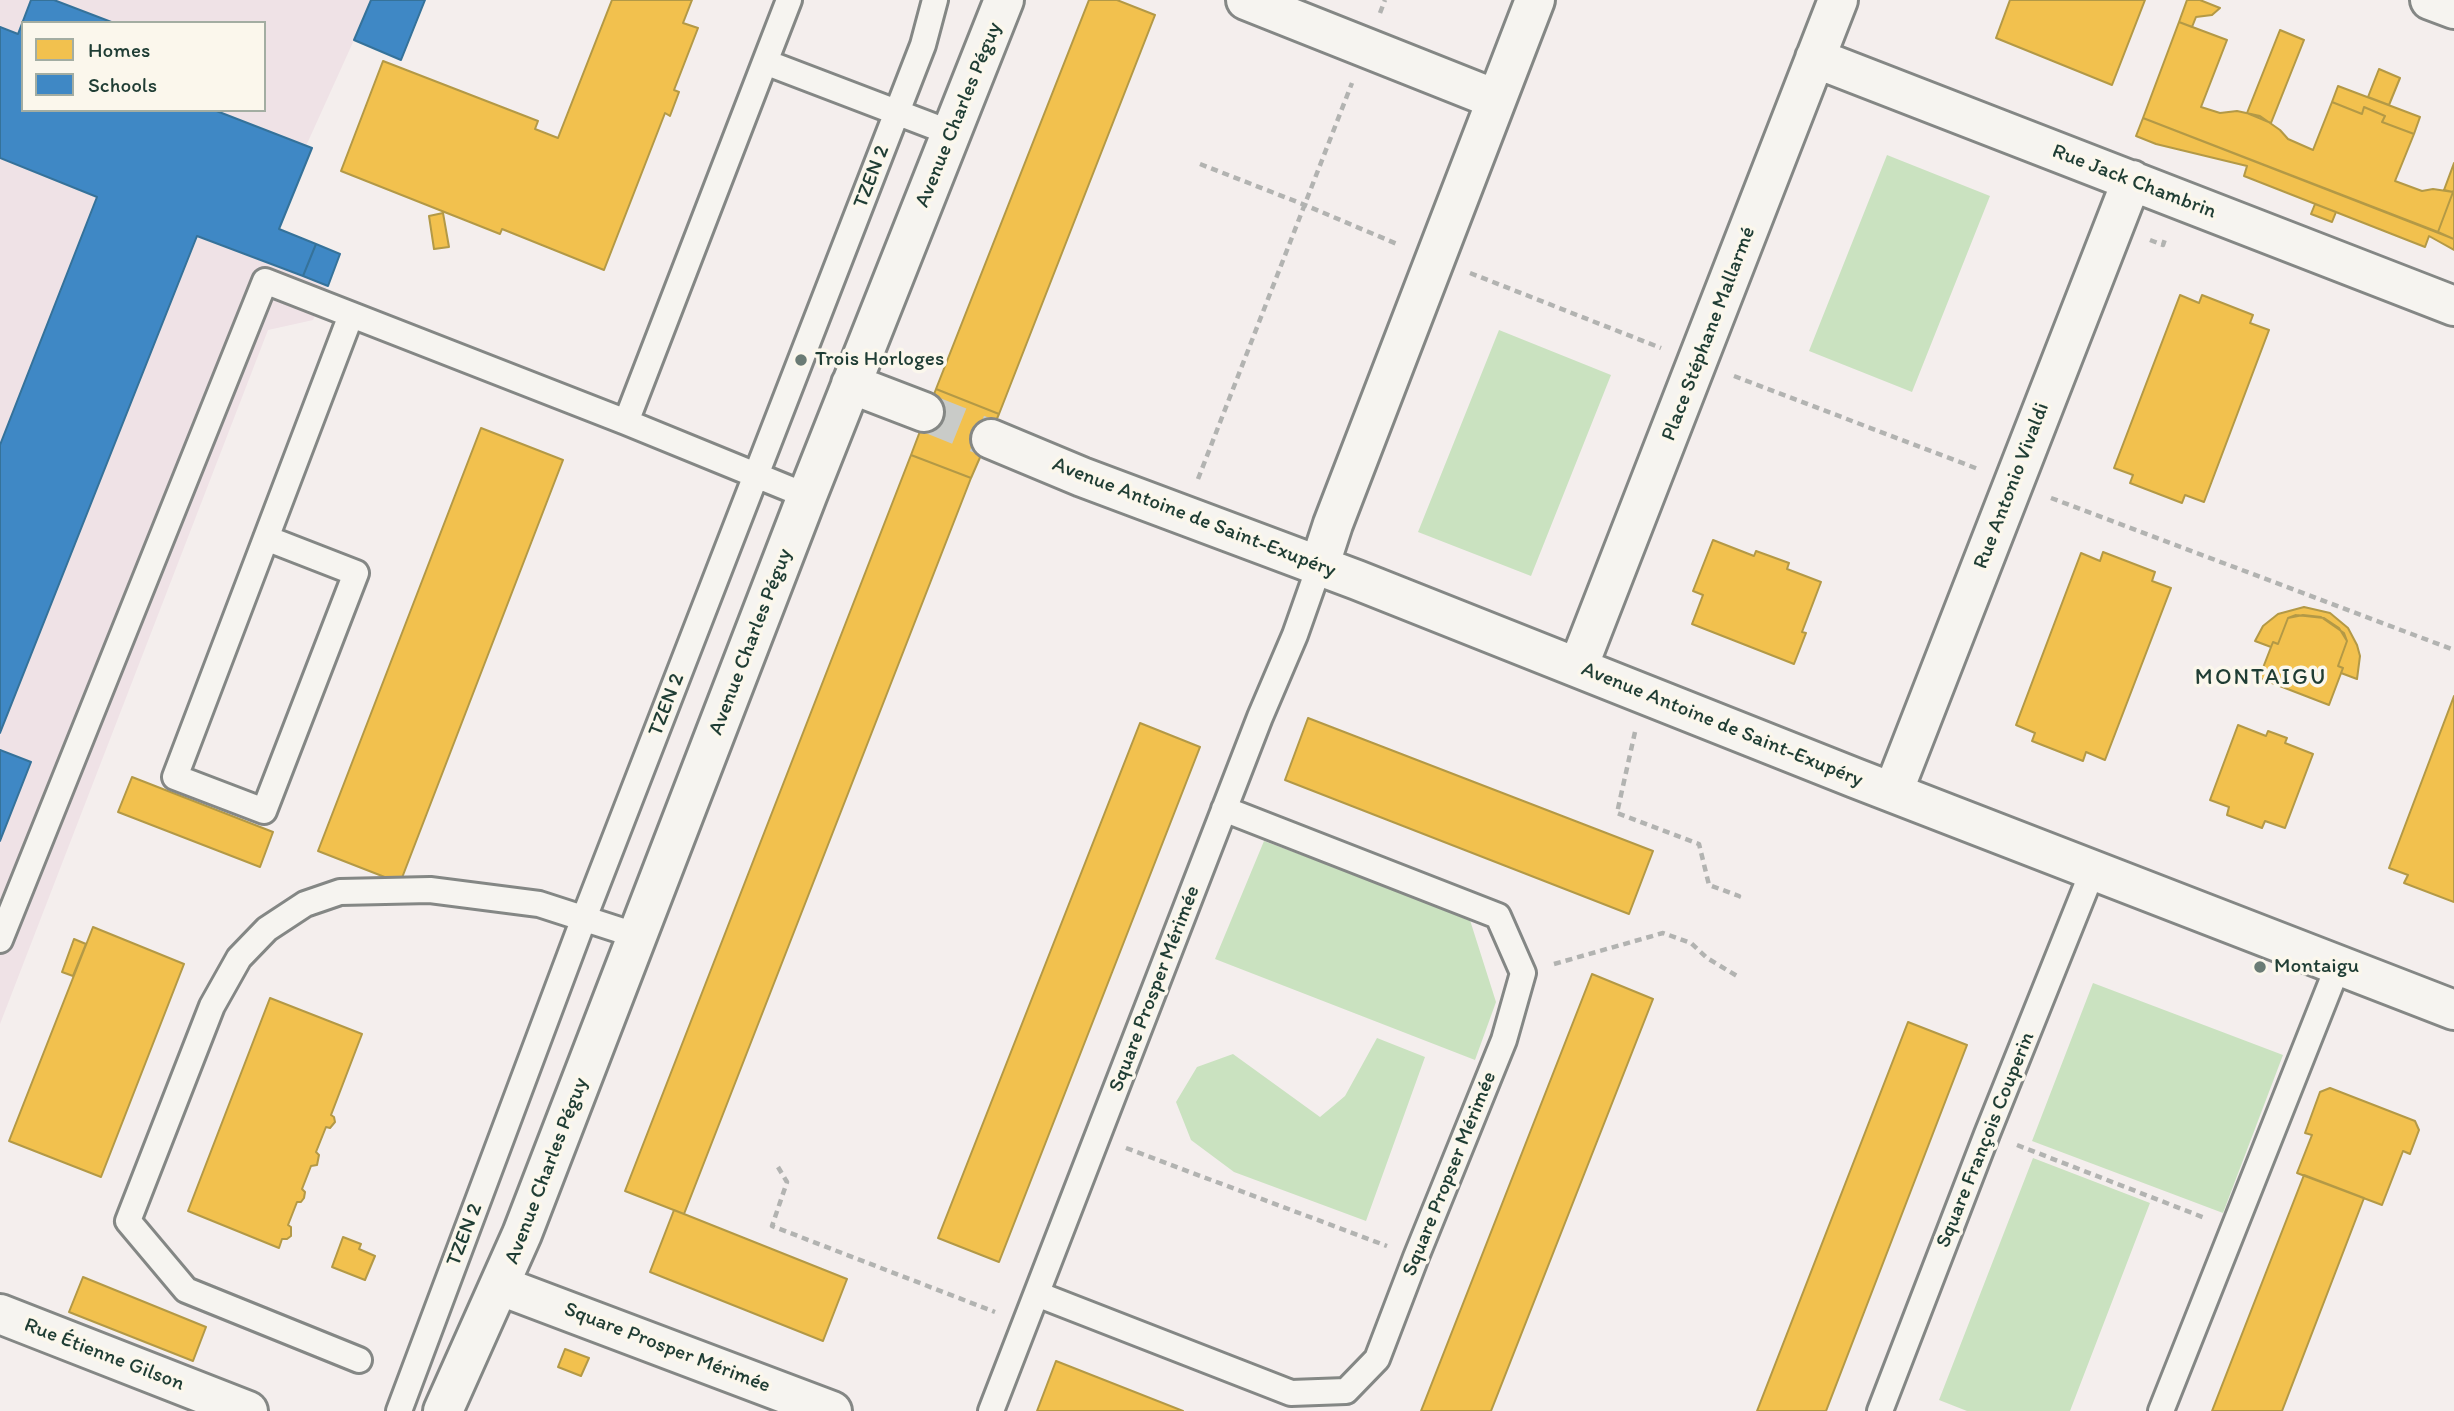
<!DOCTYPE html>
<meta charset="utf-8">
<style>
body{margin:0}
#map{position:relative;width:2454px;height:1411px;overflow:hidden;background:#f4eeed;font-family:Itim,sans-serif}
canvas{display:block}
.legend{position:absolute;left:21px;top:21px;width:245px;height:91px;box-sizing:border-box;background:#fbf7ec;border:2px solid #a3ada2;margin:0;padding:9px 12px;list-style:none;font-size:21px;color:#1f3d34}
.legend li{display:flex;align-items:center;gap:14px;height:35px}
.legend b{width:35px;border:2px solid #a3ada2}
</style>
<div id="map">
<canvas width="2454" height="1411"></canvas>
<ul class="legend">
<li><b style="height:19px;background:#f2c14e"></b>Homes</li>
<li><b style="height:19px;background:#3f88c5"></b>Schools</li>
</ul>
</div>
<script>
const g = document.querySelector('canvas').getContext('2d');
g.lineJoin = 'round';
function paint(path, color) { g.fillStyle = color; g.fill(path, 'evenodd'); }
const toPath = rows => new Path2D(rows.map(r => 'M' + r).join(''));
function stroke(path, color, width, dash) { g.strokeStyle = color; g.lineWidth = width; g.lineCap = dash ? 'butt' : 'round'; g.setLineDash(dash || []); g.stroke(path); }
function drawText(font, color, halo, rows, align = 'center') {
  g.font = font + ' Itim,sans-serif'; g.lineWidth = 7; g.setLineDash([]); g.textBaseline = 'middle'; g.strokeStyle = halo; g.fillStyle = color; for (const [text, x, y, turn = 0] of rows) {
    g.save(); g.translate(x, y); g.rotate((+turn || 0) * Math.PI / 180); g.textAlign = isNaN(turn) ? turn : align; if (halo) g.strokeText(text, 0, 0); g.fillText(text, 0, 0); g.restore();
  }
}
const built = toPath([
 [0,0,370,0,354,40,306,146,279,229,340,254,313,320,268,330,0,1024],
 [23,23,264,23,264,110,23,110]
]);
const green = toPath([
 [1887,155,1990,196,1912,392,1809,351],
 [1499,330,1611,375,1531,576,1418,532],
 [1264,841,1469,917,1496,1002,1475,1060,1215,959],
 [2093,983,2283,1055,2223,1213,2032,1141],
 [1377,1038,1425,1057,1366,1221,1234,1172,1191,1140,1176,1102,1197,1067,1233,1054,1320,1117,1345,1096],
 [2033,1158,2150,1203,2070,1411,1967,1411,1939,1400]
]);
const homes = toPath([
 [612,0,692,0,683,23,698,28,674,90,679,92,670,116,665,113,604,270,502,229,500,234,341,171,383,61,538,121,535,129,558,138,612,0],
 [1089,0,1117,0,1155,15,999,414,936,389,1089,0],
 [2010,0,2145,0,2112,85,1996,38,2010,0],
 [2187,0,2200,0,2220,8,2212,15,2196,17,2192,27,2179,22,2187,0],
 [2179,22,2227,40,2201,107,2220,113,2237,111,2260,116,2280,130,2288,139,2313,150,2332,102,2362,114,2364,107,2385,116,2382,122,2414,134,2395,181,2422,191,2433,189,2453,192,2438,232,2143,118,2179,22],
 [2280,30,2304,40,2271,123,2247,113,2280,30],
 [2379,69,2400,78,2389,105,2368,97,2379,69],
 [2338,86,2420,117,2414,134,2382,122,2385,116,2364,107,2362,114,2332,102,2338,86],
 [2143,118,2454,239,2454,250,2429,236,2425,247,2244,176,2247,166,2156,144,2136,136,2143,118],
 [2454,163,2454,190,2453,192,2444,190,2454,163],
 [2453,192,2454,192,2454,239,2438,232,2453,192],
 [2315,204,2336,212,2332,222,2311,214,2315,204],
 [443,213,449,247,434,249,429,216,443,213],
 [2180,295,2199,303,2202,295,2253,315,2250,323,2269,330,2204,502,2185,495,2182,503,2130,483,2133,475,2114,468,2180,295],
 [936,389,999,414,971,478,911,455,936,389],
 [481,428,563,460,400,883,318,851,481,428],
 [911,455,971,478,684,1214,625,1191,911,455],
 [1713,540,1754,556,1756,551,1789,563,1787,569,1821,582,1802,632,1806,633,1794,664,1692,624,1703,595,1693,591,1713,540],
 [2103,552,2155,572,2152,581,2171,588,2105,760,2086,752,2083,761,2032,741,2035,733,2016,725,2081,553,2100,561,2103,552],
 [2304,607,2330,613,2348,628,2357,645,2360,656,2357,679,2341,673,2343,668,2338,666,2347,641,2344,633,2321,617,2303,615,2288,618,2278,644,2273,642,2271,647,2255,641,2263,626,2278,614,2304,607],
 [2296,615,2324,618,2339,628,2347,641,2338,666,2343,668,2329,705,2259,678,2273,642,2278,644,2288,618,2296,615],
 [2454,696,2454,902,2404,883,2408,875,2389,868,2454,696],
 [1308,718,1653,851,1629,914,1285,780,1308,718],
 [1140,723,1200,747,999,1262,938,1238,1140,723],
 [2238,725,2266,736,2268,731,2287,738,2285,743,2313,754,2285,828,2265,821,2262,828,2227,815,2229,807,2210,800,2238,725],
 [132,777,273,832,260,867,118,812,132,777],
 [93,927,184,964,101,1177,9,1141,93,927],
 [74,939,86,944,73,976,62,972,74,939],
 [1592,974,1653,999,1491,1411,1421,1411,1592,974],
 [270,998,362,1034,331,1115,334,1117,335,1122,330,1128,326,1127,316,1152,319,1155,317,1165,311,1166,302,1189,305,1192,304,1198,301,1202,297,1202,288,1225,291,1227,291,1236,287,1239,282,1239,279,1248,188,1211,270,998],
 [1908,1022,1967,1045,1826,1411,1757,1411,1908,1022],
 [2330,1088,2415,1121,2419,1130,2410,1154,2403,1151,2382,1205,2297,1173,2312,1135,2305,1133,2320,1092,2330,1088],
 [2304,1175,2364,1198,2282,1411,2212,1411,2304,1175],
 [674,1210,847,1279,823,1341,650,1272,674,1210],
 [343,1237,361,1244,359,1249,375,1256,365,1280,332,1267,343,1237],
 [83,1277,206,1327,193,1361,69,1312,83,1277],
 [565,1349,589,1358,581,1376,558,1367,565,1349],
 [1056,1361,1183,1411,1037,1411,1056,1361]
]);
const schools = toPath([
 [31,0,54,0,114,23,23,23,23,110,214,110,312,148,279,229,316,244,303,276,197,236,0,733,0,445,97,197,0,158,0,27,18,34,31,0],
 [371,0,425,0,401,60,354,40,371,0],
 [316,244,340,254,328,286,303,276,316,244],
 [0,750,31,762,0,841,0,750]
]);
const streetTunnel = toPath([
 [924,412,991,439]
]);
const path = toPath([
 [1380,13,1385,0],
 [1200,164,1305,205,1397,244],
 [2150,240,2163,245,2166,236],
 [1470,273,1661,348],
 [1734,376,1978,469],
 [1198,479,1352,83],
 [2051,498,2454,650],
 [1635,732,1617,813,1699,844,1709,885,1739,896,1737,900],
 [1554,964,1663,933,1691,943,1707,958,1737,976],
 [2017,1145,2205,1218],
 [1126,1148,1387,1246],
 [778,1167,787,1182,772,1226,995,1312]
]);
const lane = toPath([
 [765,62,789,0],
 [626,422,765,62,951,133],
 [266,538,356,573,264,811,175,777,351,315],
 [0,940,265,281,626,422,807,496],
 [1037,1294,1291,1393,1346,1391,1377,1359,1416,1257,1504,1040,1523,973,1498,916,1224,809],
 [359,1360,186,1290,128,1221,212,1006,239,958,267,929,305,904,340,892,430,890,539,904,638,936],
 [399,1411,584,918,923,45,935,0],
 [991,1411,1260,717,1295,635,1319,567],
 [1880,1411,1987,1134,2093,870],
 [2161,1411,2338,966]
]);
const street = toPath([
 [1246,0,1495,99],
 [2430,0,2454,9],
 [1815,58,2454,306],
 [851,384,924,412],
 [991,439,1082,477,1357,580,1855,778,2454,1010],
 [1319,567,1333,524,1535,0],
 [1578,667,1838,0],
 [1893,792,2132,180],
 [501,1286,832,1411],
 [0,1314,248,1411],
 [443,1411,522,1234,807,496,1004,0]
]);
const markers = [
 [801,360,7,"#6a7b75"],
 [2260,967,7,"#6a7b75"]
];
const streetNames = [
 ["Avenue Charles Péguy",959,115,-68],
 ["TZEN 2",872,177,-69],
 ["Rue Jack Chambrin",2134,182,21],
 ["Place Stéphane Mallarmé",1709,334,-69],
 ["Rue Antonio Vivaldi",2012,486,-69],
 ["Avenue Antoine de Saint-Exupéry",1194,518,21],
 ["Avenue Charles Péguy",751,642,-69],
 ["TZEN 2",667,705,-69],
 ["Avenue Antoine de Saint-Exupéry",1722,725,22],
 ["Square Prosper Mérimée",1155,989,-69],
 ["Square François Couperin",1986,1140,-68],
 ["Avenue Charles Péguy",547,1171,-69],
 ["Square Propser Mérimée",1450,1174,-68],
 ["TZEN 2",465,1235,-69],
 ["Square Prosper Mérimée",667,1348,21],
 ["Rue Étienne Gilson",104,1355,21]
];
const poiNames = [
 ["Trois Horloges",815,360],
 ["Montaigu",2274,967]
];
const neighbourhoodNames = [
 ["MONTAIGU",2261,678]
];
paint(built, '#efe2e6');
paint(green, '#cae2c0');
paint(homes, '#f2c14e');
stroke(homes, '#b39946', 2);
paint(schools, '#3f88c5');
stroke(schools, '#35729a', 2);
stroke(streetTunnel, '#c9cbc8', 38, [38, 19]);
stroke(lane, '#848785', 30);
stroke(street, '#848785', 44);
stroke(path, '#b2b3b1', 4.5, [7, 5]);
stroke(lane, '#f6f4f0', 24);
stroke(street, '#f6f4f0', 38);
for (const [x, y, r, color] of markers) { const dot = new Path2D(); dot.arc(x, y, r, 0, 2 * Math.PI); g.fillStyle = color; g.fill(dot); stroke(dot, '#fbf7ec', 2.5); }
drawText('21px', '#1f3d34', '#fbf7ec', streetNames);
drawText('21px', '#1f3d34', '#fbf7ec', poiNames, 'left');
g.letterSpacing = '2px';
drawText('23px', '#1f3d34', '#fbf7ec', neighbourhoodNames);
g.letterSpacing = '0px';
</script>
